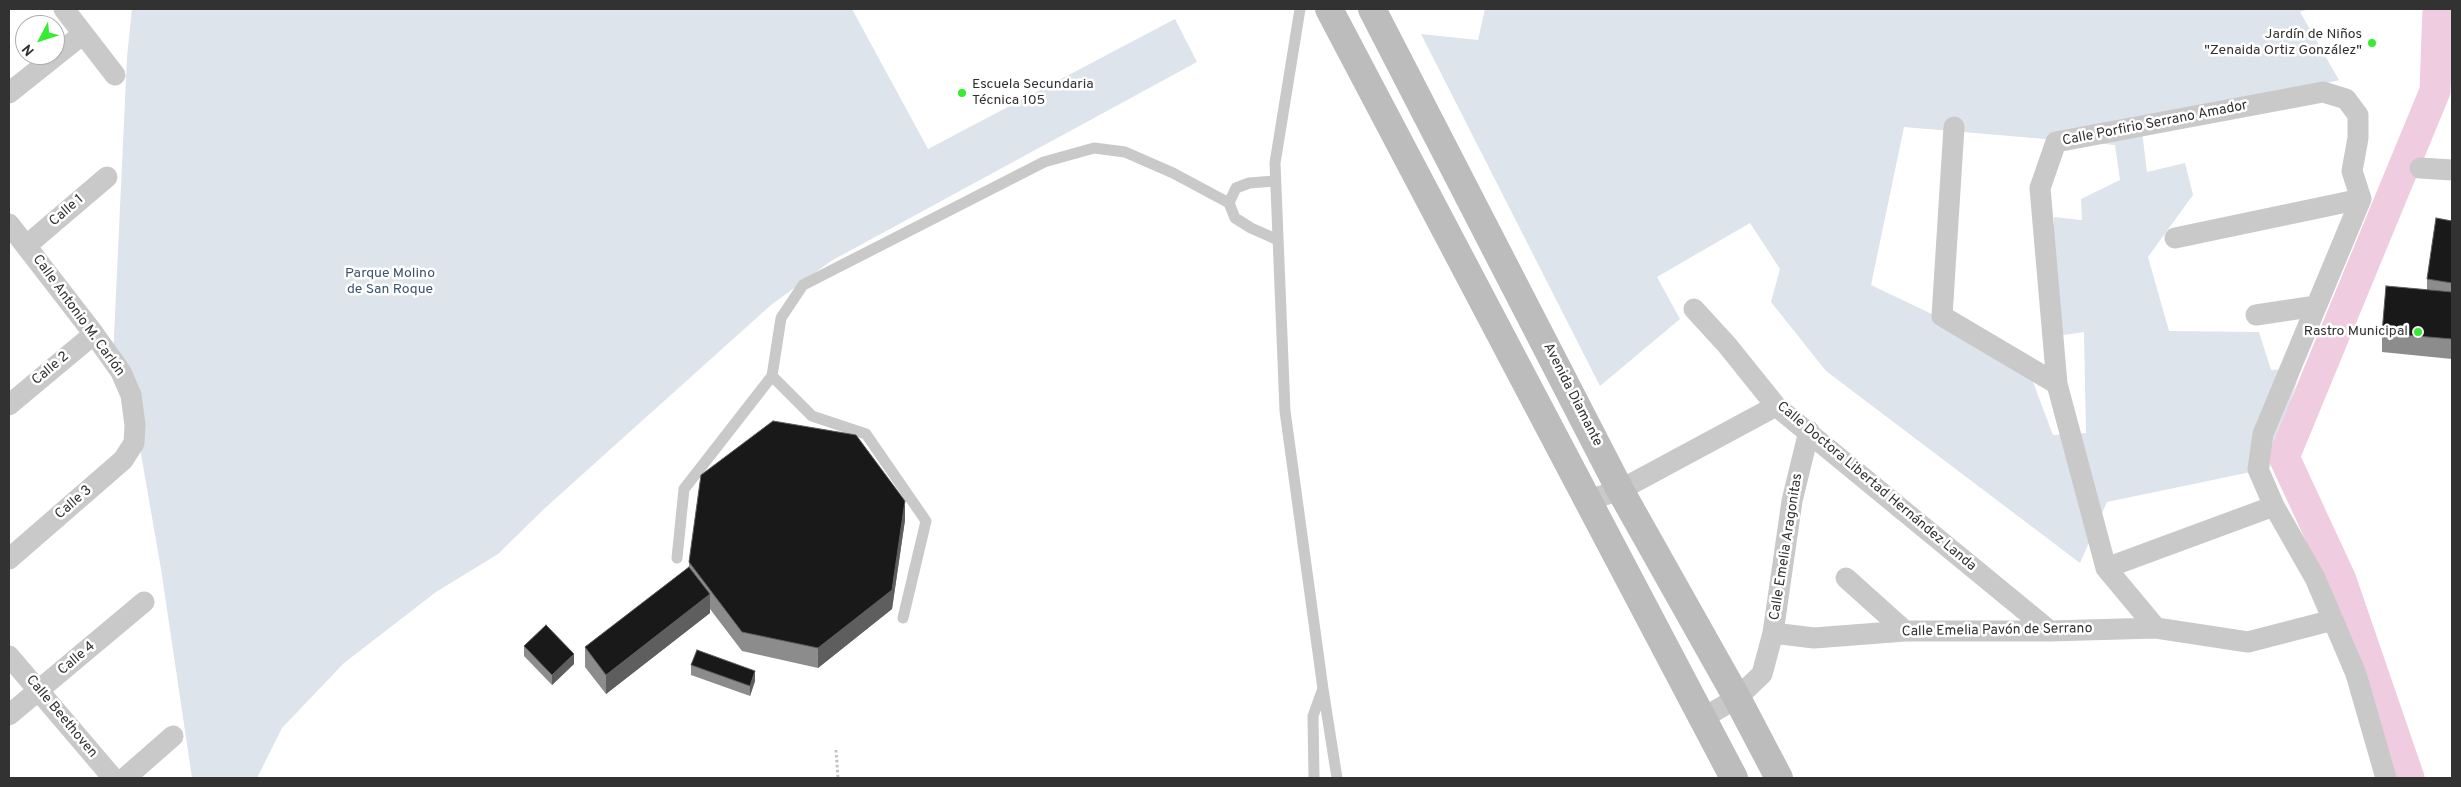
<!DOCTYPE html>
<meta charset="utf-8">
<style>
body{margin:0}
#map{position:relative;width:2461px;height:787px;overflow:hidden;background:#fff;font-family:Overpass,sans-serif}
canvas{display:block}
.frame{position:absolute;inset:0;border:10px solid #323232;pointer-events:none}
.north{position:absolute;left:15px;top:15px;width:50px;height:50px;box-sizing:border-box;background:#fff;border:1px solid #adadad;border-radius:50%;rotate:230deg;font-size:14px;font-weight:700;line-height:20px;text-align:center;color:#323232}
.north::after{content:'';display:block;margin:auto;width:18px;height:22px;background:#35ec31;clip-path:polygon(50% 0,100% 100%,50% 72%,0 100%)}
</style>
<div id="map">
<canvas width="2461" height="787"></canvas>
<div class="frame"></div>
<div class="north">N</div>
</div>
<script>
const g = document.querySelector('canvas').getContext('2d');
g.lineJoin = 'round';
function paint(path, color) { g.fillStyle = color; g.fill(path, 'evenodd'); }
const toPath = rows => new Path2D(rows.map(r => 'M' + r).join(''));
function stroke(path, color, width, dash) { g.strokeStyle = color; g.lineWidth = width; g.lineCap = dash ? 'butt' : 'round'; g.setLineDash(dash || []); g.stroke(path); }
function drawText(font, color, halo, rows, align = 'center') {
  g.font = font + ' Overpass,sans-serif'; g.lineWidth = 5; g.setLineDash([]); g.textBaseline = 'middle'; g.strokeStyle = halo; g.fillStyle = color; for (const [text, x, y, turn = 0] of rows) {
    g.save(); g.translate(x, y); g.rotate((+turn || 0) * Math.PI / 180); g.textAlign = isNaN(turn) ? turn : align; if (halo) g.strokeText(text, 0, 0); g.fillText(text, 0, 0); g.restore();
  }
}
const green = toPath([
 [132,9,852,9,928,149,1175,19,1197,62,831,261,771,305,545,508,498,554,436,592,344,663,282,728,257,778,192,778,161,569,137,431,113,358,127,57],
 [1485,9,2309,9,2300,12,2339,80,2142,131,2147,172,2185,163,2193,195,2148,257,2169,331,2259,332,2271,370,2301,368,2270,468,2107,502,2080,563,1826,371,1771,302,1780,269,1750,223,1657,277,1680,319,1600,386,1421,34,1478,40],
 [1904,127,2115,145,2120,180,2081,199,2082,220,2054,217,2050,337,2084,332,2086,433,2053,435,2024,358,1871,285]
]);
const river = toPath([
 [2409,778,2341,580,2284,457,2435,91,2438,9]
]);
const path = toPath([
 [836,750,838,778]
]);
const lane = toPath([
 [1300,9,1275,163,1285,411,1323,689,1337,778],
 [1275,181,1249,183,1236,188,1229,203,1235,218,1251,228,1278,240],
 [772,376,812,416,866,434,926,521,903,618],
 [677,558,684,489,772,376,781,318,803,285,1044,162,1094,148,1125,152,1173,173,1229,203],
 [1314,778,1313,716,1322,691]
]);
const street = toPath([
 [64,9,115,75],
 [9,93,83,34],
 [1954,127,1942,316,2057,384],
 [2420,168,2452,170],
 [9,224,94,334,121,372,131,395,135,425,134,443,123,460,9,559],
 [2175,238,2361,199],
 [26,246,107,177],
 [1694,309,1727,345,1776,406,2050,631],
 [2256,315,2316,306],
 [9,405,94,334],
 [1589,500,1620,490,1776,406],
 [2106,568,2274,506],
 [1846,578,1905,631],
 [2156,628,2106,568,2057,384,2040,188,2056,142,2323,92,2346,99,2358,115,2358,138,2352,171,2361,199,2263,434,2258,469,2274,506,2315,578,2356,674,2386,778],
 [1773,633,1814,638,1905,631,2050,631,2156,628,2248,642,2333,620],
 [9,656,113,778],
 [9,715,144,602],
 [1703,718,1737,698,1762,674,1773,633,1792,501,1809,431],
 [125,778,173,736]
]);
const secondary = toPath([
 [1329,9,1734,778],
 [1372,9,1620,490,1737,698,1779,778]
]);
const wall = toPath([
 [2452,221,2452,359,2382,352,2382,333,2427,290,2427,279],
 [905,520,892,609,818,668,742,651,710,609,710,613,606,694,585,667,585,647,689,567,689,562],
 [524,646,574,664,552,685,524,656],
 [691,665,755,681,750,696,691,675]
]);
const shadedWall = toPath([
 [905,501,905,520,892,609,818,668,818,648],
 [710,594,710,613,606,694,606,675],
 [574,654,574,664,552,685,552,675],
 [755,671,755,681,750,696,750,686]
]);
const building = toPath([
 [2436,218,2452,221,2452,283,2427,279,2436,218],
 [2386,286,2452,292,2452,339,2382,333,2386,286],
 [773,421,856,435,905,501,892,590,818,648,742,632,689,562,701,475,773,421],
 [689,567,710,594,606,675,585,647,689,567],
 [546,625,574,654,552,675,524,646,546,625],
 [697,650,755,671,750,686,691,665,697,650]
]);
const markers = [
 [2372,43,5,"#35ec31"],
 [962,93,5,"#35ec31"],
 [2418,332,5,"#35ec31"]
];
const poiNames = [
 ["Jardín de Niños",2362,35],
 ["\"Zenaida Ortiz González\"",2362,51],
 ["Escuela Secundaria",972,85,"left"],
 ["Técnica 105",972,101,"left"],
 ["Rastro Municipal",2408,332]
];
const streetNames = [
 ["Calle Porfirio Serrano Amador",2155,124,-11],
 ["Calle 1",67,211,-41],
 ["Calle Antonio M. Carlón",78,316,54],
 ["Calle 2",51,369,-40],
 ["Avenida Diamante",1572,395,63],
 ["Calle Doctora Libertad Hernández Landa",1876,487,40],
 ["Calle 3",74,503,-41],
 ["Calle Emelia Aragonitas",1787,547,-81],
 ["Calle Emelia Pavón de Serrano",1997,631,-1],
 ["Calle 4",77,659,-40],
 ["Calle Beethoven",61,717,50]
];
const parkNames = [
 ["Parque Molino",390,274],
 ["de San Roque",390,290]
];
paint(green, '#dde4ec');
stroke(river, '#efcce0', 31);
stroke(path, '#c2c2c2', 3, [2.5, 2.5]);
stroke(lane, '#c9c9c9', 11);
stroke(street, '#c9c9c9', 21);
stroke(secondary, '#bcbcbc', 28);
paint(wall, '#8c8c8c');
paint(shadedWall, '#5e5e5e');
paint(building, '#191919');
stroke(building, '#5e5e5e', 1);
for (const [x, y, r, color] of markers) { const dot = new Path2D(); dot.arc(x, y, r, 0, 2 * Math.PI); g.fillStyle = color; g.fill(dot); stroke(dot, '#fff', 2); }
drawText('14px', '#323232', '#fff', poiNames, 'right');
drawText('14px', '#323232', '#fff', streetNames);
drawText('14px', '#3d5271', '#fff', parkNames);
</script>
